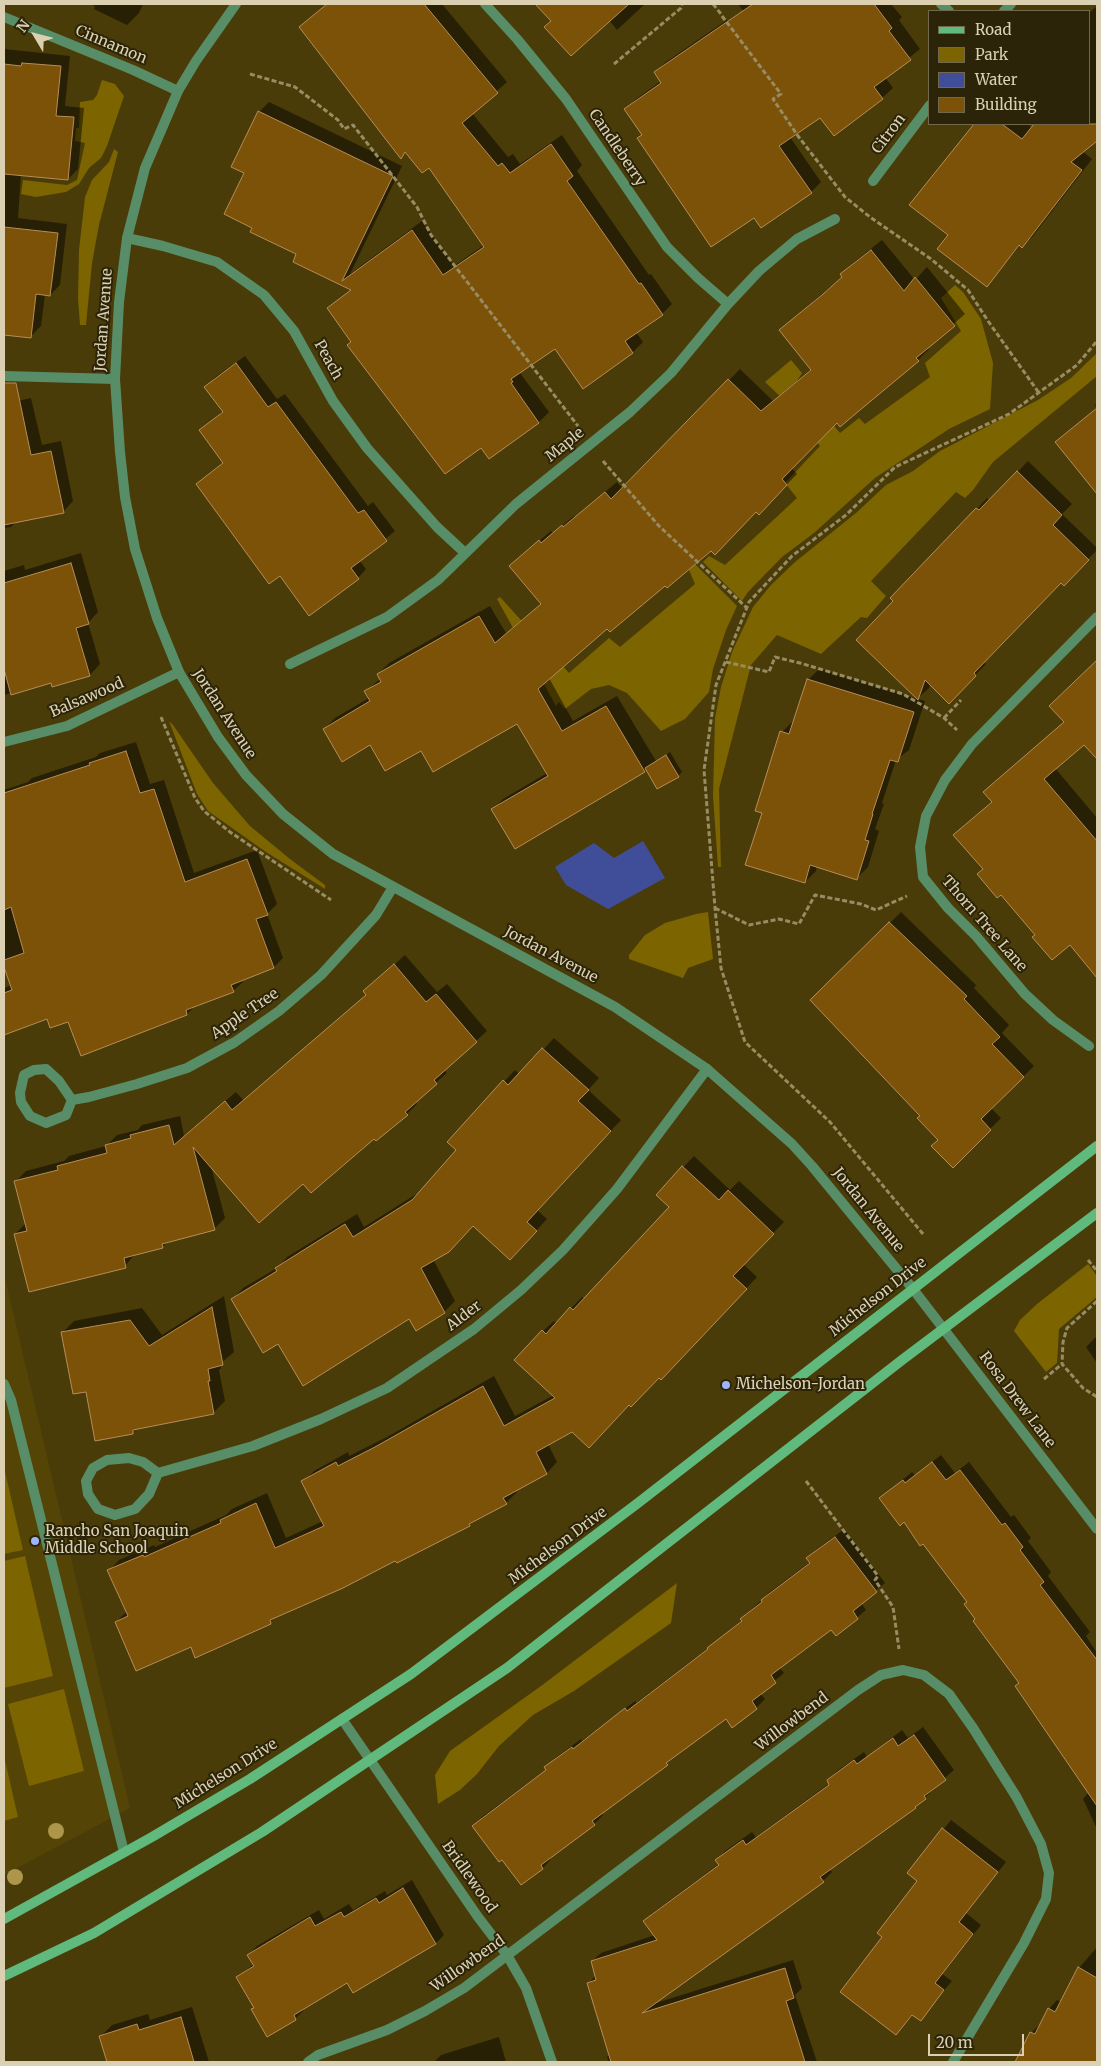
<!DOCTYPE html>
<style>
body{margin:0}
#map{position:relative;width:1101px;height:2066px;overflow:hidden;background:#4a3c08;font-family:Merriweather,serif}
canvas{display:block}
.frame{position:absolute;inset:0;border:5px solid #dbd1b2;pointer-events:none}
.legend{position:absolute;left:928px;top:10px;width:162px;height:115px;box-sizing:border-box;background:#2c2409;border:1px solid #72694d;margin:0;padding:6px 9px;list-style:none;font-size:15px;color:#dbd1b2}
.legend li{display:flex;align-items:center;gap:10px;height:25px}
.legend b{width:25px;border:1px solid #72694d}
.north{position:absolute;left:10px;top:10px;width:50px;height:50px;-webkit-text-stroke:4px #2c2409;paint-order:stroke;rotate:307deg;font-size:14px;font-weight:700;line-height:20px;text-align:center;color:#dbd1b2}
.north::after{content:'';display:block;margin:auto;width:18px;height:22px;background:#dbd1b2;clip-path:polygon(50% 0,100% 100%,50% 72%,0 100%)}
.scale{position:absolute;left:928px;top:2034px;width:96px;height:22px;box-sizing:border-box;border:2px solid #dbd1b2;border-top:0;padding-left:6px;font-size:15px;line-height:18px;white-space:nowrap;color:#dbd1b2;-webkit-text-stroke:4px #2c2409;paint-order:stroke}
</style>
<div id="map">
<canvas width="1101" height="2066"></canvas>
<div class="frame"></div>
<ul class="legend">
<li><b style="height:6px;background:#61ba7d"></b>Road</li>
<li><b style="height:14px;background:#7c6401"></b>Park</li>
<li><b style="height:14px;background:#404e99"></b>Water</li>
<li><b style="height:14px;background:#7c5108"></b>Building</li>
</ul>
<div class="north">N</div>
<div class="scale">20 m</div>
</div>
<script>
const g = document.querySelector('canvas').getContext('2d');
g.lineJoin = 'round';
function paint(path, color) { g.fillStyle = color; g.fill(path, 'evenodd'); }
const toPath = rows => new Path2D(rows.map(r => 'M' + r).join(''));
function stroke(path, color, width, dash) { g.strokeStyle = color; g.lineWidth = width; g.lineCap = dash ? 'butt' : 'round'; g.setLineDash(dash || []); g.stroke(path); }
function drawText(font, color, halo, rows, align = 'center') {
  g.font = font + ' Merriweather,serif'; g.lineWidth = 4; g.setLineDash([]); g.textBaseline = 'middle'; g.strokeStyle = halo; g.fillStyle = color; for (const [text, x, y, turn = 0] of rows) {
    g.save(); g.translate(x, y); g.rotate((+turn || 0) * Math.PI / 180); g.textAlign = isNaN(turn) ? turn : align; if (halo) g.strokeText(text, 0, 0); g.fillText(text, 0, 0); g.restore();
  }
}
const built = toPath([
 [4,1274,130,1808,4,1875]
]);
const green = toPath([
 [102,80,115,84,124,96,107,146,101,158,89,168,79,184,66,192,36,197,21,194,23,180,67,185,77,180,85,143,75,141,76,128,79,128,80,102,93,100,97,95],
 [114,149,118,152,99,225,92,263,86,325,80,325,78,299,79,250,85,197,92,180,109,162],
 [955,285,963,292,981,319,993,363,990,409,949,429,875,478,814,533,782,557,748,592,742,601,703,562,709,556,725,565,797,498,785,483,820,446,784,400,765,382,791,360,802,373,797,381,840,433,859,418,865,424,930,377,925,363,961,331,941,298],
 [1097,353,1097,376,993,462,973,490,965,498,956,492,871,581,886,596,867,618,861,617,821,654,777,635,751,665,719,789,721,867,718,867,713,796,715,718,721,687,732,652,753,607,771,585,795,562,856,513,886,485,913,471,940,451,1038,400,1071,378],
 [695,564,737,606,726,630,713,669,709,692,685,719,661,731,627,693,609,685,591,689,565,709,559,702,556,706,497,599,500,597,569,673,609,638,620,647,695,584,689,570],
 [169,721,173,725,213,783,250,826,290,859,325,885,325,889,266,852,208,811,197,794],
 [708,912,713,959,688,968,683,978,629,959,629,955,645,935,665,923,696,914],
 [1088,1264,1097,1276,1097,1297,1059,1329,1057,1363,1046,1372,1014,1331,1020,1320,1037,1304],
 [4,1467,23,1550,4,1554],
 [25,1556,53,1676,4,1688,4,1561],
 [677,1583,671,1623,574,1691,533,1715,499,1746,477,1774,460,1790,438,1804,435,1775,450,1751,541,1686],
 [64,1689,84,1771,29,1786,8,1704],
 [4,1756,18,1817,4,1821]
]);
const water = toPath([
 [643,841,665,878,608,909,566,885,555,867,594,843,614,858]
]);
const shadow = toPath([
 [90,4,143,4,139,13,127,25,94,9,95,6],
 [327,4,442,4,507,82,472,113,508,157,513,154,520,164,562,135,582,165,577,171,649,275,651,274,672,304,662,314,636,332,643,342,633,352,583,387,555,347,522,371,520,373,549,412,539,422,490,458,482,446,352,341,329,309,352,289,254,227,246,173,259,112,269,102,402,166,350,274,422,221,454,266,484,245,429,166,406,152,401,157,300,27],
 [537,4,645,4,617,30,609,20,552,20],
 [738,4,891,4,902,17,899,20,920,49,885,77,893,88,882,98,834,135,820,117,790,137,821,182,811,192,754,216,639,138,643,134,626,109,636,99,661,81,655,72,666,62,727,20,733,27,746,15],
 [1097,6,1097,139,1082,151,1092,159,1033,236,1022,247,1020,245,987,285,950,235,910,205,975,124,1027,124,1033,128,1036,124,1090,124,1090,12],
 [4,49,70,56,65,106,84,108,78,169,68,179,21,174,18,218,67,224,60,285,50,295,45,294,41,326,30,337,4,333],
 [882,240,915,280,927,267,965,314,927,347,929,349,918,360,860,409,837,421,792,468,797,474,759,513,757,511,711,550,607,627,549,678,573,721,617,696,656,761,670,752,682,772,678,776,646,769,515,847,493,809,503,799,547,773,517,722,421,749,371,743,324,729,335,718,369,698,366,691,381,678,378,674,389,663,490,606,506,633,542,603,522,555,551,531,553,533,574,516,575,517,617,482,623,489,740,369,773,401,811,369,780,330,843,276,842,274,853,263],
 [245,356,277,399,285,394,368,506,373,502,395,531,359,560,366,569,358,578,280,574,197,484,224,462,201,430,223,411,206,387,214,378],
 [31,398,42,445,61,441,73,501,63,512,16,522,11,527,4,528,4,404],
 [1097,403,1097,488,1095,490,1057,442,1097,408,1095,405],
 [1028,461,1072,504,1062,514,1097,548,1097,550,1064,584,1061,581,983,662,986,664,949,702,930,684,929,688,918,698,895,601,977,509,987,498,990,501],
 [81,553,98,612,88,623,100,664,90,675,52,681,4,695,4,571,24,565,25,570],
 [1097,661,1097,756,1084,743,1055,768,1097,818,1097,977,1070,944,1036,934,984,869,966,824,993,801,1065,721,1061,695],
 [819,669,925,701,909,750,896,760,882,803,884,804,875,829,879,831,868,867,857,878,817,866,816,871,805,882,763,812,782,732,793,721,795,721,808,680],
 [136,742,150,784,164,780,194,873,257,850,277,904,267,914,283,958,274,967,242,979,243,982,233,991,196,1005,187,1014,69,1020,48,1018,4,1034,4,988,12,985,4,963,4,790,28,782,32,778,96,757,100,753],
 [901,912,976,985,974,988,1009,1025,1002,1033,1034,1066,991,1108,1001,1118,953,1166,940,1139,922,1116,812,1000],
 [405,955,437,992,447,984,487,1031,444,1070,447,1073,415,1101,417,1104,407,1114,303,1182,211,1166,225,1218,214,1229,169,1241,162,1247,135,1254,125,1266,15,1234,26,1223,16,1181,26,1171,64,1161,69,1156,106,1146,117,1135,138,1130,142,1125,180,1116,184,1136,236,1092,244,1101,367,994,365,991],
 [554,1038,599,1078,588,1090,621,1120,537,1210,547,1219,521,1247,474,1225,433,1259,455,1301,444,1312,409,1317,278,1342,233,1299,243,1288,277,1268,287,1257,357,1214,364,1227,421,1191,458,1150,449,1141,515,1070,520,1075],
 [694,1156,730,1190,739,1181,784,1222,743,1264,757,1277,672,1368,629,1404,548,1444,557,1462,547,1473,515,1490,517,1492,506,1503,474,1521,469,1525,278,1615,270,1622,191,1645,116,1622,127,1611,109,1571,119,1560,154,1545,155,1547,226,1515,232,1509,267,1493,286,1538,323,1521,303,1482,314,1471,348,1452,349,1456,387,1437,494,1376,515,1416,554,1395,543,1331,554,1321,557,1323,582,1297,584,1299,670,1207,657,1195],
 [224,1296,234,1352,220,1364,221,1368,219,1370,225,1401,213,1413,137,1428,133,1433,87,1390,62,1333,74,1321,142,1308,162,1335],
 [1097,1336,1097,1363,1086,1347],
 [941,1455,955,1473,969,1462,1011,1517,1014,1515,1031,1538,1028,1541,1051,1572,1048,1576,1090,1632,1086,1636,1097,1653,1097,1829,1083,1799,1089,1792,1020,1683,977,1619,969,1602,923,1542,881,1498,912,1472,915,1475],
 [844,1529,885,1583,861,1603,866,1610,836,1635,832,1628,779,1667,784,1673,760,1693,765,1699,756,1708,733,1726,726,1717,601,1813,603,1815,594,1824,550,1857,551,1859,543,1868,522,1884,502,1858,474,1826,482,1817,547,1769,546,1768,554,1759,581,1739,582,1741,635,1701,636,1703,707,1649,742,1620,741,1619,771,1591,810,1562,808,1558,816,1550],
 [923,1727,954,1770,933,1788,934,1789,915,1807,829,1868,832,1872,823,1881,653,2004,793,1960,802,1988,795,1995,817,2062,609,2062,607,2057,610,2054,588,1984,596,1975,592,1961,601,1953,655,1935,645,1921,654,1912,719,1864,716,1860,725,1851,752,1832,756,1837,830,1783,828,1780,837,1771,864,1752,867,1757,902,1730,908,1738],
 [951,1820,1006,1862,966,1913,981,1925,942,1974,952,1981,920,2019,914,2014,896,2034,884,1937,918,1880,909,1873],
 [412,1880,444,1935,436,1943,348,1981,303,2008,304,2010,295,2019,255,2007,237,1977,254,1964,248,1955,257,1946,319,1910,324,1919,349,1904,353,1910,385,1891,387,1895],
 [1097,1947,1097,2062,1021,2062,1017,2061,1031,2033,1040,2024,1049,2009,1057,2000,1061,2002,1079,1968],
 [192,2007,209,2062,109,2062,101,2036,112,2025,148,2014,150,2020],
 [499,2037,506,2062,434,2062,441,2055]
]);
const building = toPath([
 [327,4,424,4,498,93,462,123,498,166,502,163,510,173,551,144,573,176,567,181,639,284,641,283,663,315,625,341,633,353,583,389,555,349,511,379,513,382,511,383,539,423,489,459,481,448,445,474,347,345,351,342,327,308,351,290,293,262,296,254,250,232,252,228,224,214,244,173,231,167,258,111,393,176,342,281,412,230,443,275,484,247,429,168,422,173,405,152,401,159,299,27,327,4],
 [535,4,629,4,571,56,544,27,551,21,535,4],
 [753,4,874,4,892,28,889,31,911,60,874,87,883,99,834,136,820,118,779,146,812,193,761,228,754,218,711,247,637,138,642,135,624,109,661,83,654,72,753,4],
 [22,63,61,66,56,116,74,117,68,180,4,174,4,64,21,66,22,63],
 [974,124,1002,124,1022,139,1034,124,1097,124,1097,141,1071,162,1082,170,1022,248,1019,245,987,287,937,249,948,235,909,205,974,124],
 [4,227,58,233,50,296,36,294,31,338,4,335,4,227],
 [871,250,904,291,915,277,955,326,916,358,919,361,860,410,840,427,837,423,782,479,787,485,759,515,756,512,715,555,711,551,667,588,665,586,610,632,607,629,538,689,562,731,606,706,645,772,515,849,491,809,548,776,517,724,433,772,421,751,385,771,370,745,342,762,323,729,370,701,364,691,381,682,377,674,479,616,495,643,541,604,509,566,539,540,541,543,562,525,563,527,605,492,611,499,728,379,761,411,811,370,779,330,822,295,842,277,840,274,871,250],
 [236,363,268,407,276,402,358,513,364,510,387,541,351,568,359,579,309,616,280,576,269,584,196,484,223,463,199,430,223,412,204,387,236,363],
 [4,383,16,383,31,455,51,451,64,513,4,525,4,383],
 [1097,408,1097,494,1055,442,1097,408],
 [1017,471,1062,515,1053,525,1089,560,1064,586,1061,583,974,673,976,676,949,704,925,680,918,700,856,640,893,601,890,598,976,508,979,510,1017,471],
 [71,563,89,624,76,628,90,676,52,687,51,683,11,695,4,669,4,583,71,563],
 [1097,660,1097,759,1084,745,1044,779,1097,841,1097,978,1070,945,1052,960,1032,937,1035,935,1001,895,997,898,977,874,983,869,953,835,992,802,983,792,1064,722,1049,706,1097,660],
 [807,679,914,712,898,762,890,760,872,814,873,814,865,840,869,841,857,880,810,865,805,883,745,865,762,813,755,811,780,731,789,734,807,679],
 [126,751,140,793,154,789,185,882,247,859,268,915,256,919,274,968,231,985,234,992,186,1010,187,1015,81,1056,68,1022,50,1028,47,1019,4,1035,4,993,12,990,4,967,4,960,24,953,11,907,4,910,4,793,90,765,89,763,126,751],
 [666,755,679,777,657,789,645,768,666,755],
 [889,922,967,996,964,999,1000,1037,992,1044,1024,1077,981,1119,991,1130,953,1168,931,1146,938,1140,917,1118,920,1116,810,1000,889,922],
 [394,964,426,1002,436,994,477,1042,434,1080,437,1084,405,1112,408,1115,376,1141,374,1139,311,1193,303,1184,259,1223,193,1147,215,1230,162,1244,163,1248,124,1258,126,1268,29,1292,14,1234,27,1231,14,1181,58,1170,57,1166,107,1153,105,1145,131,1138,130,1135,169,1125,174,1145,225,1101,232,1110,366,995,363,991,394,964],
 [542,1048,589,1090,578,1101,611,1131,527,1222,537,1231,510,1260,473,1226,449,1252,421,1268,445,1313,416,1331,409,1319,303,1386,278,1344,263,1353,231,1299,277,1271,275,1268,345,1224,353,1237,412,1200,456,1150,447,1142,503,1080,508,1085,542,1048],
 [682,1166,719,1200,728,1190,774,1234,733,1276,747,1289,661,1380,659,1378,631,1407,629,1405,589,1448,572,1432,536,1452,547,1474,503,1498,507,1504,469,1524,470,1526,397,1563,395,1561,343,1588,270,1620,271,1624,195,1658,191,1647,136,1671,115,1622,128,1616,107,1570,143,1555,144,1557,221,1523,220,1520,256,1503,275,1548,324,1526,301,1481,336,1462,338,1466,375,1447,483,1386,504,1426,555,1398,514,1360,542,1330,546,1334,570,1307,573,1310,669,1207,656,1195,682,1166],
 [212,1307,223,1365,208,1369,210,1381,208,1381,214,1414,133,1430,133,1434,95,1441,86,1392,73,1394,61,1332,130,1320,149,1346,212,1307],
 [932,1462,946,1480,960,1470,1002,1525,1005,1523,1023,1547,1020,1550,1044,1582,1040,1585,1097,1660,1097,1806,1015,1686,1019,1683,973,1621,975,1619,964,1604,967,1602,923,1544,920,1546,904,1522,900,1526,879,1498,903,1480,905,1483,932,1462],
 [835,1537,877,1592,853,1611,858,1619,836,1636,831,1630,771,1675,776,1683,752,1701,757,1709,732,1728,726,1719,666,1763,668,1765,592,1821,595,1825,541,1865,543,1869,521,1885,502,1860,499,1862,472,1826,546,1770,544,1767,572,1747,573,1749,625,1708,627,1711,708,1649,707,1648,742,1621,740,1619,762,1602,761,1600,810,1563,806,1558,835,1537],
 [914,1735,946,1780,924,1796,926,1799,915,1807,916,1808,820,1877,824,1882,642,2013,785,1968,794,1998,786,2001,805,2062,611,2062,587,1983,596,1980,591,1961,657,1940,643,1921,719,1865,715,1860,743,1840,746,1845,829,1785,827,1780,854,1760,857,1764,893,1738,898,1746,914,1735],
 [942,1828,998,1872,959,1922,973,1934,935,1983,944,1990,921,2021,912,2015,896,2035,840,1992,882,1937,877,1933,917,1881,907,1873,942,1828],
 [403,1888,436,1944,353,1993,347,1983,294,2015,296,2020,267,2037,251,2009,254,2008,236,1977,254,1966,247,1955,310,1917,315,1926,341,1912,344,1917,376,1898,379,1903,403,1888],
 [1078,1967,1097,1978,1097,2062,1015,2062,1030,2032,1035,2034,1048,2008,1055,2012,1078,1967],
 [181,2017,194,2062,107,2062,99,2036,137,2024,139,2030,181,2017]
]);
const path = toPath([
 [713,4,721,14],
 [722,16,781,94,773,99,798,136,845,197,870,217,931,259,968,290,988,321,1039,393],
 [614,64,681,8,682,4],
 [250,74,295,87,338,120,344,129,353,125,417,207,431,235,578,426],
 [603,461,659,526,747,608],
 [726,662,769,672,775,657,800,663,903,694,944,718,957,730],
 [161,717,195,798,204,811,230,832,331,900],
 [944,718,961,700],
 [715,908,749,925,779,919,799,924,815,895,861,904,876,910,907,896],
 [923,1234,830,1122,745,1042,721,968,715,908,704,770,716,685,749,602,792,556,846,515,895,467,1009,414,1077,365,1097,341],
 [1088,1260,1097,1271],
 [1097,1301,1067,1328,1063,1342,1062,1364,1083,1388,1097,1397],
 [1044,1379,1062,1364],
 [806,1481,878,1576,875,1580,893,1607,899,1649]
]);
const service = toPath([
 [4,1384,11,1400,124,1852]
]);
const minor = toPath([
 [485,4,517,39,566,99,667,247,698,278,728,304],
 [941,4,949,11],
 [1004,11,1011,4],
 [4,17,133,70,178,91],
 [873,181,930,105],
 [127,238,163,246,217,262,264,295,294,331,333,401,367,448,437,527,465,553],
 [4,376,115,379],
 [290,664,387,617,438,580,516,504,630,412,671,373,728,304,759,271,797,239,835,219],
 [4,742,67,726,179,672],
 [1089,1046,1053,1020,1025,994,976,936,948,908,923,877,920,847,926,816,945,780,972,744,1097,617],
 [46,1069,59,1081,72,1100,66,1115,46,1123,30,1116,21,1102,20,1093,24,1075,34,1070,46,1069],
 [72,1100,89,1097,137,1084,187,1068,235,1042,279,1011,321,975,376,915,393,887],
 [129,1458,143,1462,158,1473,149,1494,135,1509,115,1515,98,1509,88,1494,86,1481,93,1468,107,1460,129,1458],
 [158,1473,253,1446,321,1419,387,1388,474,1329,521,1290,563,1250,617,1189,707,1069],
 [342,1719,478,1917,507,1955,526,1988,552,2062],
 [308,2062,318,2055,387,2030,425,2011,464,1988,858,1690,881,1675,903,1670,924,1675,949,1694,973,1728,1017,1798,1041,1844,1049,1873,1046,1899,1024,1943,953,2062]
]);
const tertiary = toPath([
 [236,4,196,61,178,91,145,168,127,238,119,302,115,379,120,452,125,497,135,549,157,618,179,672,218,737,246,775,283,814,333,854,615,1007,707,1069,792,1144,812,1166,913,1289,1097,1529]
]);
const secondary = toPath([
 [4,1919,152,1837,250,1779,411,1674,638,1503,1097,1146],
 [4,1976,94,1933,262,1832,507,1668,902,1360,1097,1213]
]);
const trees = [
 [56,1831],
 [15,1877]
];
const markers = [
 [726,1385,5,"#a0b3fd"],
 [35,1541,5,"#a0b3fd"]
];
const streetNames = [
 ["Cinnamon",111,45,23],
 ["Citron",889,134,-53],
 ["Candleberry",617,148,56],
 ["Jordan Avenue",104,320,-86],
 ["Peach",328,360,61],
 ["Maple",565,445,-39],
 ["Balsawood",87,698,-23],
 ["Jordan Avenue",224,714,57],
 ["Thorn Tree Lane",984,924,49],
 ["Jordan Avenue",551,955,28],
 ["Apple Tree",245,1014,-34],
 ["Jordan Avenue",868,1210,51],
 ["Michelson Drive",878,1297,-38],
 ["Alder",464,1316,-37],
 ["Rosa Drew Lane",1017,1400,53],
 ["Michelson Drive",558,1546,-37],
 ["Willowbend",792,1722,-37],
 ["Michelson Drive",226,1774,-32],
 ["Bridlewood",469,1877,55],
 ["Willowbend",468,1964,-35]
];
const poiNames = [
 ["Michelson-Jordan",736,1385],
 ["Rancho San Joaquin",45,1532],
 ["Middle School",45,1549]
];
paint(built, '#544406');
paint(green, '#7c6401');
paint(water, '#404e99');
paint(shadow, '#0007');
paint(building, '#7c5108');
stroke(building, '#b68d58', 1);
stroke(path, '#988c63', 3, [5, 2.5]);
stroke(service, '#588e67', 10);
stroke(minor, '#588e67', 10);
stroke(tertiary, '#588e67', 10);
stroke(secondary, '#61ba7d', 10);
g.fillStyle = '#ad9649';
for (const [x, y] of trees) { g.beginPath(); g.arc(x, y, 8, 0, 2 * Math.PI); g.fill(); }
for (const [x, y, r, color] of markers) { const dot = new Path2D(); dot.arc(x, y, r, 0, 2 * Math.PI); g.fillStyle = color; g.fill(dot); stroke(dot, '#2c2409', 2); }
drawText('15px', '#dbd1b2', '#2c2409', streetNames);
drawText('15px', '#dbd1b2', '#2c2409', poiNames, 'left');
</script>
